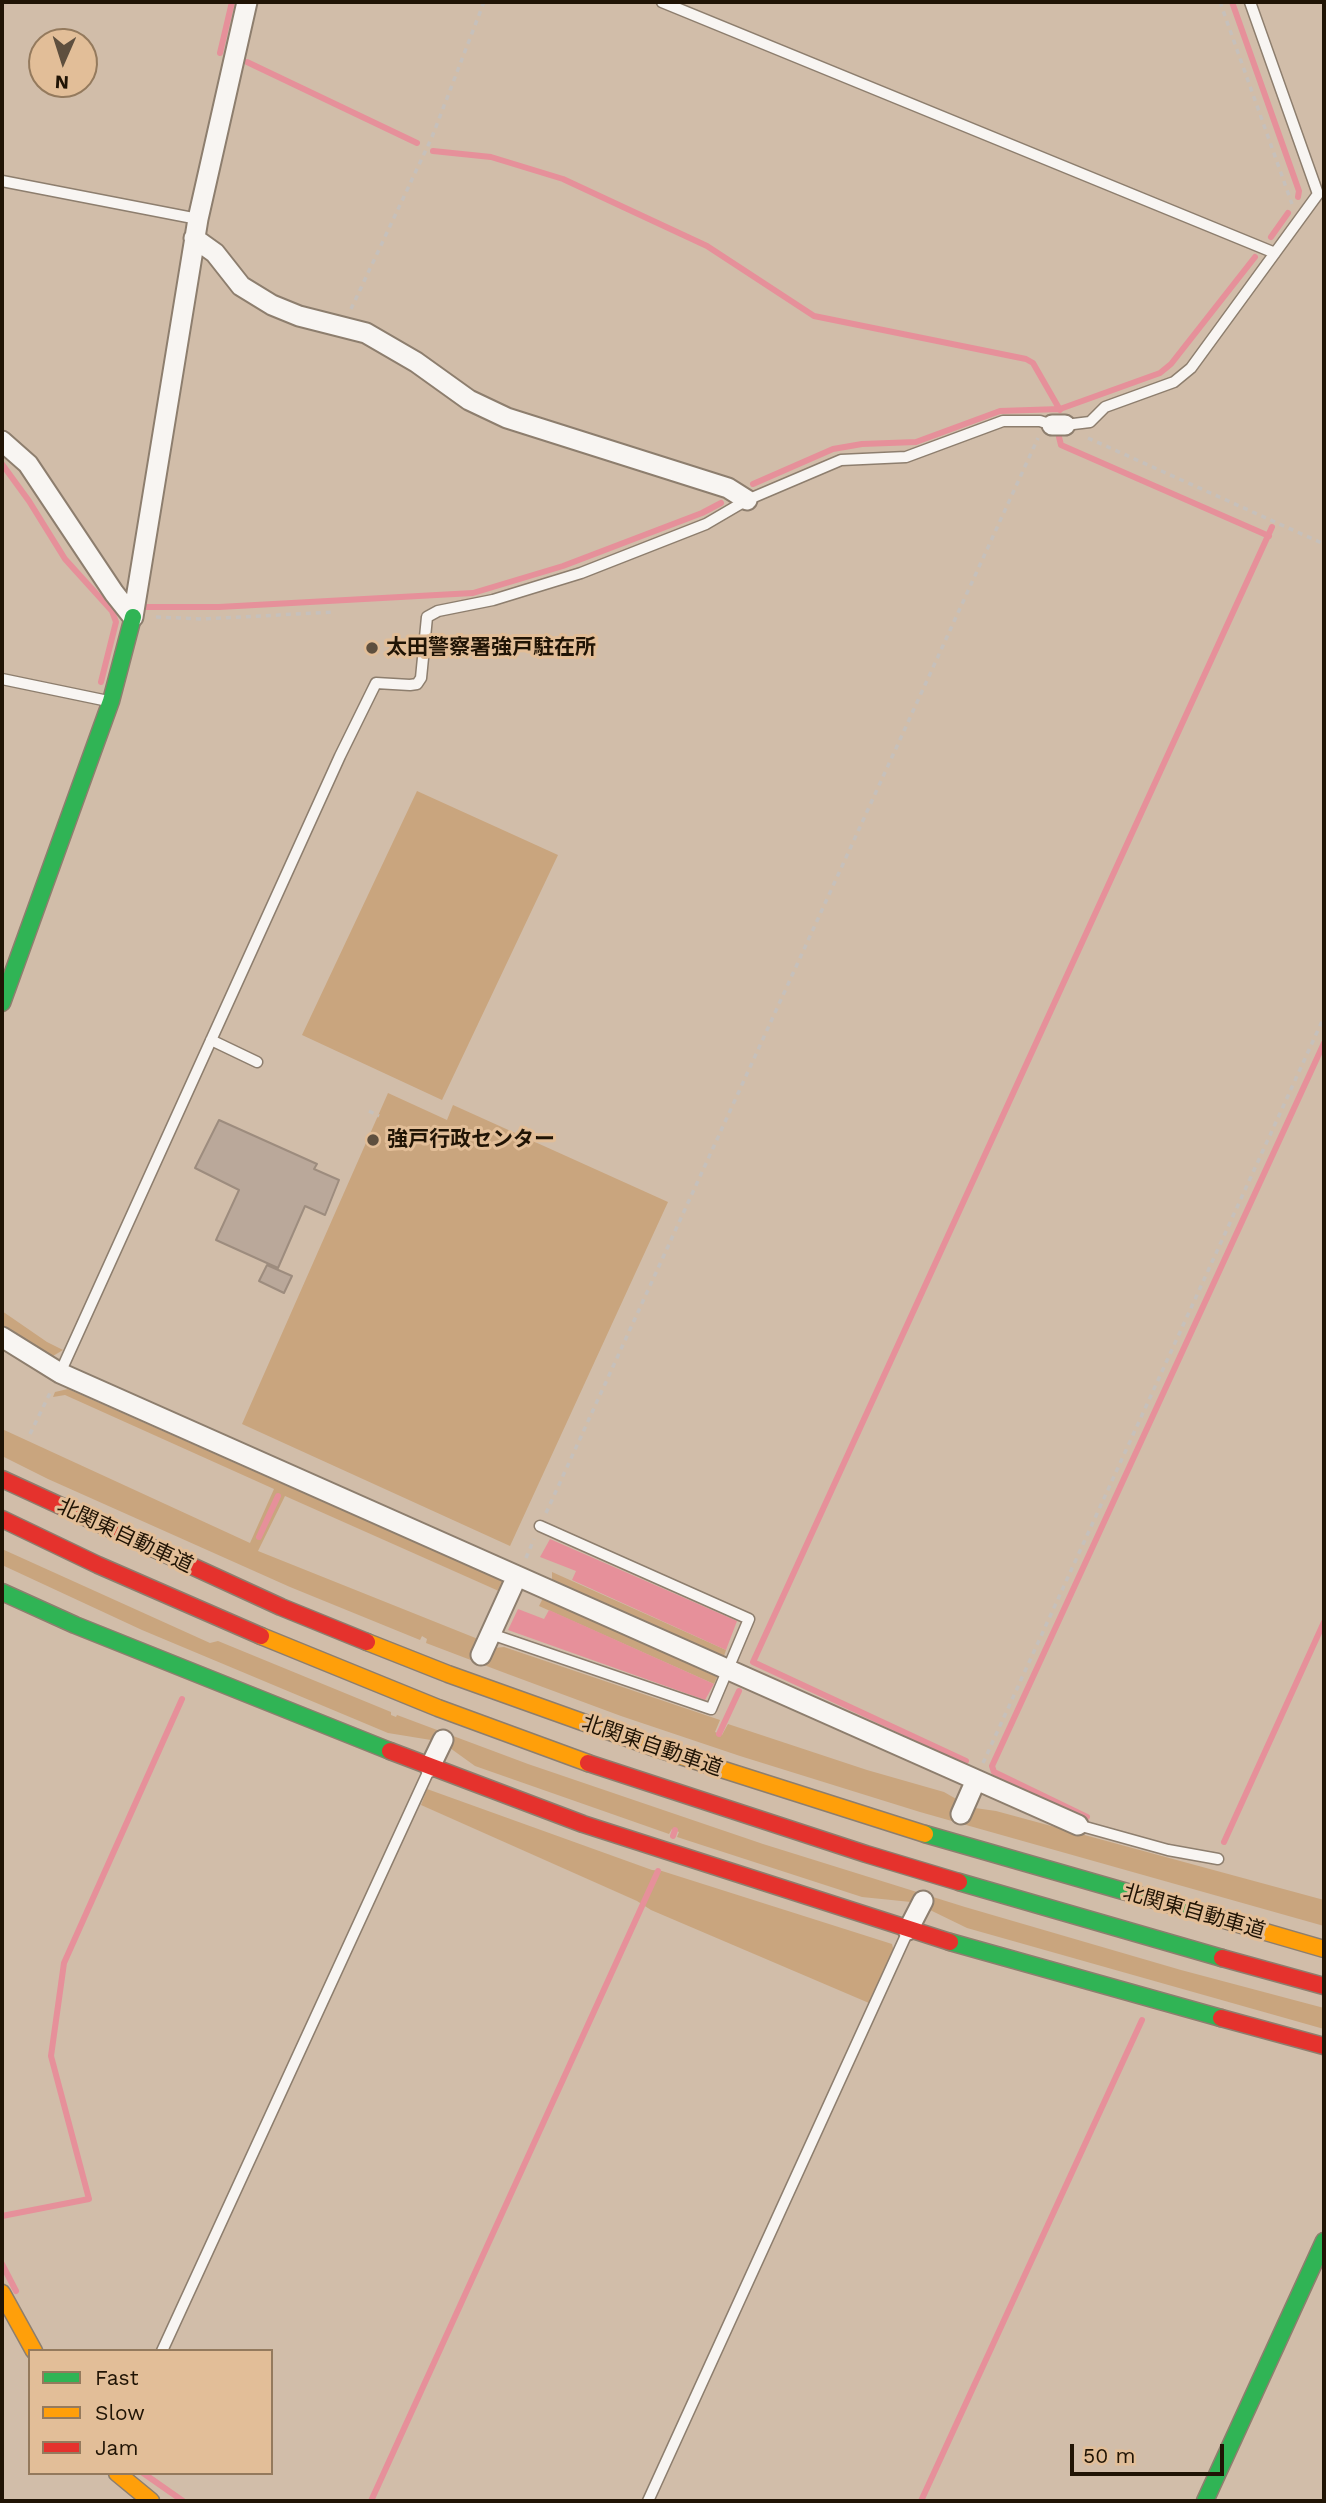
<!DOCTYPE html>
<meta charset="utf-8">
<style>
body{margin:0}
#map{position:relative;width:1326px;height:2503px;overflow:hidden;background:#d1bda9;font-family:"Work Sans",sans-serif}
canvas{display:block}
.frame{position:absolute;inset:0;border:4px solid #201405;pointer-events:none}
.legend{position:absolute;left:28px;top:2349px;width:245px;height:126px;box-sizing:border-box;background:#e2be98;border:2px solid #947a5d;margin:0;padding:9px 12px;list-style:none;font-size:21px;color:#201405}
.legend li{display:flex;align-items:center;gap:14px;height:35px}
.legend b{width:35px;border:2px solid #947a5d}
.north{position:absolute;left:28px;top:28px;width:70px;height:70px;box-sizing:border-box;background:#e2be98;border:2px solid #947a5d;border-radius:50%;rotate:183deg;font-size:19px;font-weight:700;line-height:28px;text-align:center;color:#201405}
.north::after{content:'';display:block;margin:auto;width:24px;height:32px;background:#5e4f3e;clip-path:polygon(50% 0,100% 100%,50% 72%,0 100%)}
.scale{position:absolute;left:1070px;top:2444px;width:154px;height:32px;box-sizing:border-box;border:4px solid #201405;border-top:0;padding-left:9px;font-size:21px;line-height:24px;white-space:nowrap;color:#201405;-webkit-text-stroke:5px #e2be98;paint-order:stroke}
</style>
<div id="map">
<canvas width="1326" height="2503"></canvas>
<div class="frame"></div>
<ul class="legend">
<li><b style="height:9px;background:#30b455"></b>Fast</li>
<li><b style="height:9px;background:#ff9f0a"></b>Slow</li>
<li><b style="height:9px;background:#e5322d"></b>Jam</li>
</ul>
<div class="north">N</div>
<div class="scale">50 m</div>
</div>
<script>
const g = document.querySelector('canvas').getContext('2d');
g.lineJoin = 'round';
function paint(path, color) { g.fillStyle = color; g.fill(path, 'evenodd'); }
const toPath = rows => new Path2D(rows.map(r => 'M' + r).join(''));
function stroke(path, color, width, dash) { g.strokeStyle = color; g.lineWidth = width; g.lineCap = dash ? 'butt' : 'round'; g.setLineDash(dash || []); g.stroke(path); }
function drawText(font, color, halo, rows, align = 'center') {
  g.font = font + ' "Work Sans","Noto Sans JP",sans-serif'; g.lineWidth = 6; g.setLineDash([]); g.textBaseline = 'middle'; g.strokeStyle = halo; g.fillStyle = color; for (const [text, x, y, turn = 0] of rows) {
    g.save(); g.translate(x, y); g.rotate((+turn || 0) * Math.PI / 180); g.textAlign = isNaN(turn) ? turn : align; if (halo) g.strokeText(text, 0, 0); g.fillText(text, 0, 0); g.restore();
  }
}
const green = toPath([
 [417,791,558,855,442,1100,302,1035],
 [388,1093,447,1120,453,1105,668,1202,510,1546,242,1424],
 [2,1311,47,1342,63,1350,53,1356,4,1326,2,1324],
 [68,1389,502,1581,501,1592,285,1496,258,1551,478,1639,472,1651,489,1658,494,1648,504,1647,720,1720,715,1732,722,1735,728,1724,867,1770,944,1792,958,1800,969,1818,975,1808,996,1811,1324,1900,1324,1926,920,1812,740,1756,621,1716,505,1673,426,1643,427,1639,422,1636,420,1640,290,1587,48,1479,2,1456,2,1429,250,1543,274,1489,65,1395,53,1397,55,1392],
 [2,1549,210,1643,218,1641,391,1712,391,1715,396,1717,397,1715,528,1764,763,1844,965,1907,1181,1970,1324,2008,1324,2029,967,1928,930,1910,932,1905,915,1898,911,1902,862,1897,677,1837,679,1832,672,1829,669,1834,475,1766,450,1748,453,1743,436,1736,431,1740,388,1733,142,1630,2,1565],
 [552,1572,726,1650,724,1656,552,1580],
 [543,1598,717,1677,714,1684,539,1606],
 [427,1789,652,1870,662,1871,892,1944,894,1952,869,2003,651,1910,637,1901,421,1805]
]);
const water = toPath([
 [550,1539,737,1621,726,1650,572,1580,576,1571,540,1557],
 [518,1609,544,1619,549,1610,714,1684,705,1700,508,1630]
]);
const stream = toPath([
 [1232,2,1299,191,1298,197],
 [220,53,232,2],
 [247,62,417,143],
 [433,151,491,157,563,179,707,246,814,316,1026,359,1033,363,1060,410],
 [1271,237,1288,213],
 [1059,437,1061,445,1269,536],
 [2,464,29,501,65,559,112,611,116,622,101,682],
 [753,484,833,449,862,444,916,442,1000,411,1060,409,1160,373,1171,364,1255,257],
 [138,607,219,607,473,593,563,566,702,513,721,503],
 [259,1537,278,1496],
 [719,1734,739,1691],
 [966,1761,753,1662,1272,527],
 [1087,1817,994,1772,992,1766,1324,1043],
 [673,1836,675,1830],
 [1224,1842,1324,1622],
 [2,2216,89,2199,51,2056,64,1963,182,1699],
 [2,2264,16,2291],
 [143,2473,183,2501],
 [371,2501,658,1871],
 [921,2501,1142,2020]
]);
const building = toPath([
 [219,1120,317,1164,314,1169,339,1180,325,1215,305,1206,278,1268,216,1240,239,1190,195,1168,219,1120],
 [267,1265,292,1276,284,1293,259,1281,267,1265]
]);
const path = toPath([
 [1220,2,1292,204],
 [351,309,432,137,484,2],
 [1088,438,1324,544],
 [156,617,203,619,335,612],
 [369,1111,379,1116],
 [30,1434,52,1389],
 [546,1513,1038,438],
 [526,1558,534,1539],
 [983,1763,1324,1017]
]);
const lane = toPath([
 [662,2,1275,253],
 [2,181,198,219],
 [1065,425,1090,422,1105,407,1174,382,1191,368,1318,194,1250,2],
 [2,679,108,701],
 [211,1040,257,1062],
 [60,1373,340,756,372,691,376,683,410,685,417,684,421,678,427,617,438,611,493,600,581,573,706,524,747,500,841,460,906,457,1003,421,1040,421,1052,425],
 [491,1634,711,1709,749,1619,540,1526],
 [1078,1825,1168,1850,1218,1859],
 [162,2351,430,1768],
 [648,2501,908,1931]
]);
const street = toPath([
 [194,238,215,253,241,286,272,305,299,316,366,333,416,362,469,400,507,418,728,488,747,500],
 [1052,425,1065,425],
 [2,441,28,464,114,593,133,617],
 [133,617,198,219,247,2],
 [2,1337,60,1373,1078,1825],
 [481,1655,517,1576],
 [430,1767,443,1740],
 [961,1814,976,1780],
 [908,1930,923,1901]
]);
const fast = toPath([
 [2,1003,111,701,133,617],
 [2,1592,75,1625,390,1751],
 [925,1834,1200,1913],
 [959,1882,1222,1958],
 [950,1942,1221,2018],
 [1205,2501,1324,2241]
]);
const slow = toPath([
 [261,1636,438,1708,588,1763],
 [367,1642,448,1674,658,1749,925,1834],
 [1200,1913,1324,1949],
 [2,2293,34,2351],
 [117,2473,151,2501]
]);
const jam = toPath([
 [2,1479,281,1607,367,1642],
 [2,1519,98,1565,261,1636],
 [390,1751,583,1824,950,1942],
 [588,1763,866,1854,959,1882],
 [1222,1958,1324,1986],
 [1221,2018,1324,2046]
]);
const markers = [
 [372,648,7,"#5e4f3e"],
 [373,1140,7,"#5e4f3e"]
];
const poiNames = [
 ["太田警察署強戸駐在所",386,648],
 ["強戸行政センター",387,1140]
];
const streetNames = [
 ["北関東自動車道",125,1536,25],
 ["北関東自動車道",652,1746,19],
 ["北関東自動車道",1194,1912,16]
];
paint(green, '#c9a57e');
paint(water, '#e6909a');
stroke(stream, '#e6909a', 6);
paint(building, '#baa89a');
stroke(building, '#9d8c7e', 2);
stroke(lane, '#8d7e6e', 13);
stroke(street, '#8d7e6e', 23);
stroke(fast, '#8d7e6e', 19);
stroke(slow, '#8d7e6e', 19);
stroke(jam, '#8d7e6e', 19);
stroke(path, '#c6c0bb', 3.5, [5, 5]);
stroke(lane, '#f8f5f2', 10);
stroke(street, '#f8f5f2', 19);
stroke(fast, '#30b455', 16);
stroke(slow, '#ff9f0a', 16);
stroke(jam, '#e5322d', 16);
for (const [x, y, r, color] of markers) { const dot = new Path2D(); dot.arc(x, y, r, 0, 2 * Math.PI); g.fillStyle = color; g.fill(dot); stroke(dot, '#e2be98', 2.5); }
drawText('bold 21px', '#201405', '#e2be98', poiNames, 'left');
drawText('21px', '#201405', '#e2be98', streetNames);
</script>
